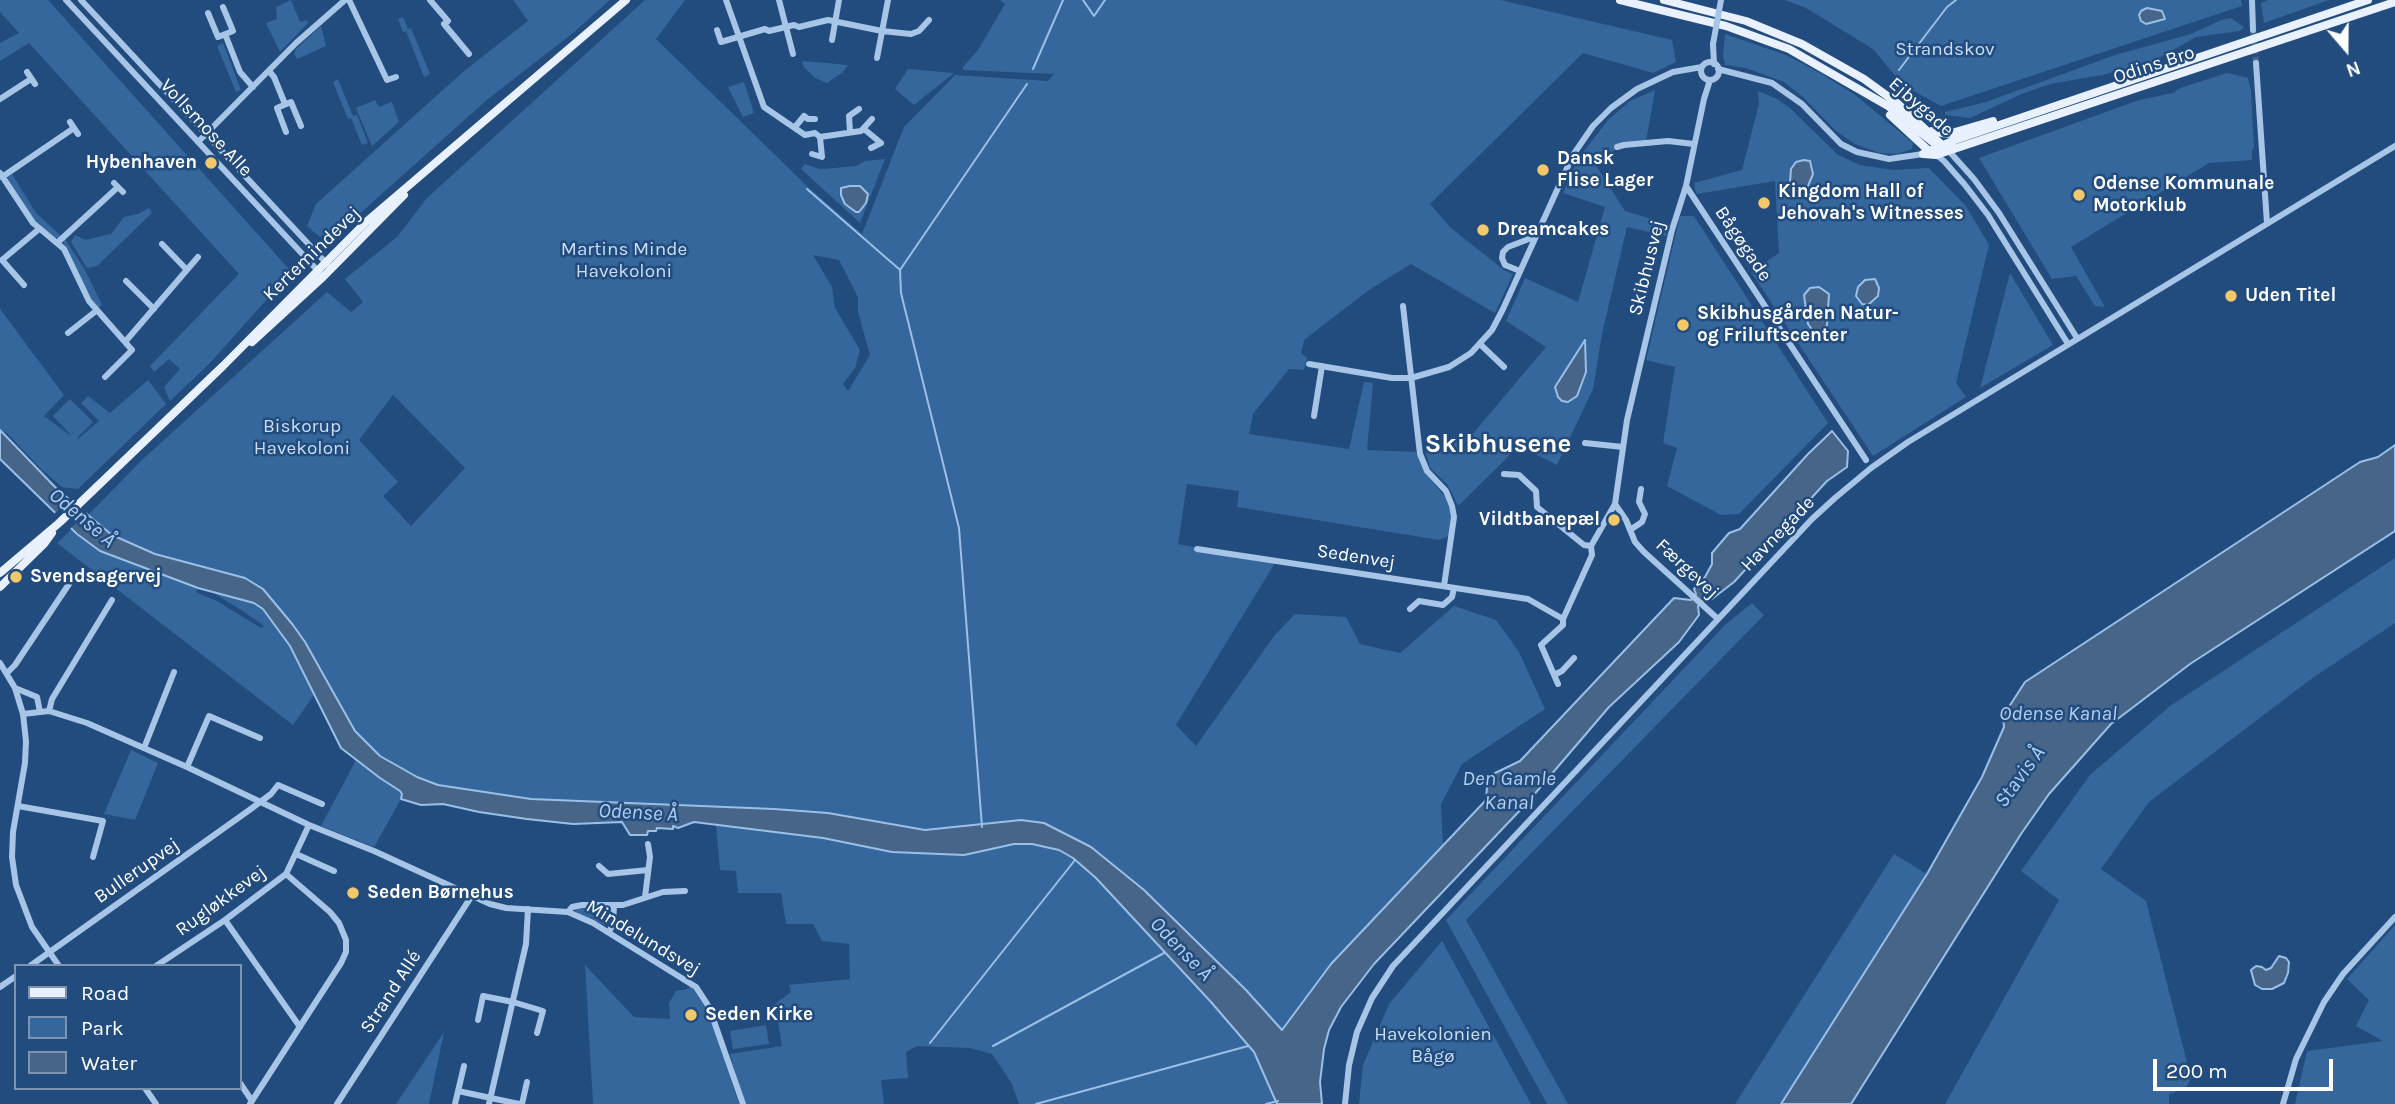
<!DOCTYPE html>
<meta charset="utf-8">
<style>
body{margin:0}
#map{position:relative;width:2395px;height:1104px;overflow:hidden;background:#224c7e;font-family:Karla,sans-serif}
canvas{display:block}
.legend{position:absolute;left:14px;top:964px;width:228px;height:126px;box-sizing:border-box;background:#224c7e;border:2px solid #7a94b2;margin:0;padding:9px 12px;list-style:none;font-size:21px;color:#fff}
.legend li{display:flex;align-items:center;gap:14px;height:35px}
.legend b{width:35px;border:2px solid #7a94b2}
.north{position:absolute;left:2311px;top:14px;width:70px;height:70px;-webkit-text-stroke:5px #224c7e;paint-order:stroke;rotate:160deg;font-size:19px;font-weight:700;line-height:28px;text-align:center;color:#fff}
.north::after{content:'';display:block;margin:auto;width:24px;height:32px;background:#fff;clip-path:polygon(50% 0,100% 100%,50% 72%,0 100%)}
.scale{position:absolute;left:2153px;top:1059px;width:180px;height:32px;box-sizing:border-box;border:4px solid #fff;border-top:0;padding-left:9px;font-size:21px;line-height:24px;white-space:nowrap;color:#fff;-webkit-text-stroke:5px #224c7e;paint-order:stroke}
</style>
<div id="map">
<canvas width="2395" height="1104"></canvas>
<ul class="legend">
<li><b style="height:9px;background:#e8f1fd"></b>Road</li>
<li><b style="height:19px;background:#35669c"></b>Park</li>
<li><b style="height:19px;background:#466589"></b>Water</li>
</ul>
<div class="north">N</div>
<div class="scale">200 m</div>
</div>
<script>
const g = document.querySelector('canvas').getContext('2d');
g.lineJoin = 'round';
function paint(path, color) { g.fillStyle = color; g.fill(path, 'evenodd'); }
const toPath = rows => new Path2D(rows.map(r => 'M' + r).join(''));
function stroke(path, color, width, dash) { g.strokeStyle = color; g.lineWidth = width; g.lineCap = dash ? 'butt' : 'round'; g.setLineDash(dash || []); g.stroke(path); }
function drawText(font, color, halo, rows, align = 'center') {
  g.font = font + ' Karla,sans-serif'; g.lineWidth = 5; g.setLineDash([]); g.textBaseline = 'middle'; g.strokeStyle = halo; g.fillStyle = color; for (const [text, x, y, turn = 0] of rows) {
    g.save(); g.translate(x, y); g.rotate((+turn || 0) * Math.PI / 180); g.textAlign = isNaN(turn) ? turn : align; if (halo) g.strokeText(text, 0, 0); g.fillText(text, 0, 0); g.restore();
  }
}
const green = toPath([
 [0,0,48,0,288,268,286,278,210,363,170,401,164,387,180,369,169,359,154,372,150,366,239,274,29,43,0,61,0,43,19,33,0,12],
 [291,0,300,22,307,20,308,23,280,52,266,23,277,19,276,7],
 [513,0,610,0,573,33,488,99,357,216,320,237,307,226,316,204,464,71,528,21],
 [645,0,685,0,656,39,807,186,862,234,904,127,955,75,1048,81,1054,74,963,70,963,67,978,50,1005,4,1000,0,1500,0,1672,40,1676,62,1653,73,1583,53,1430,204,1451,228,1504,270,1513,274,1495,313,1411,264,1369,290,1304,340,1301,353,1307,358,1304,370,1289,369,1253,414,1249,434,1349,449,1364,382,1373,383,1367,450,1416,452,1424,472,1446,498,1452,518,1449,536,1439,540,1237,507,1239,491,1187,484,1178,544,1275,563,1176,725,1196,746,1274,636,1295,614,1346,617,1360,644,1400,653,1454,606,1496,620,1519,652,1545,709,1462,764,1441,804,1443,845,1331,964,1282,1030,1246,990,1144,890,1091,847,1044,823,1021,820,925,830,828,813,774,809,531,799,438,785,417,777,392,765,366,744,349,721,293,625,263,589,245,578,180,562,124,542,112,535,89,514,143,459,327,292,351,312,363,302,345,279,397,237,427,198],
 [813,255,839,260,858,297,858,312,870,355,848,391,843,384,855,368,860,350,835,308,832,287],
 [393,395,465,468,411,526,383,496,398,482,359,440],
 [1785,0,2241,0,2242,6,1941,106,1903,85,1873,49,1806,8],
 [2268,0,2329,0,2264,23,2261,3],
 [403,17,408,29,411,28,430,74,424,77,406,31,403,32,398,19],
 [2231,18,2244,27,2240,31,2196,37,2150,63,2102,75,2050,84,2024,93,1970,118,1945,115,1945,112,1949,111,1986,102,2115,55,2191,34,2221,20],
 [321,26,326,46,297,59,294,54,296,49],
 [1725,34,1786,55,1820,73,1854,94,1913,143,1912,149,1897,154,1879,153,1855,144,1836,131,1803,97,1784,82,1746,68,1725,65,1723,56],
 [223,43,241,90,236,92,217,46],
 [802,61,826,63,848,65,842,73,827,83,815,78,804,67],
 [908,69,954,73,914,105,895,89],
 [2227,73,2248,78,2251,91,2254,148,2252,150,2252,160,2209,163,2071,247,2105,307,2095,306,2076,276,2052,279,1979,158,2139,100,2173,93,2180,88],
 [338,79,353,116,357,115,368,143,362,145,351,118,348,119,333,82],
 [744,82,754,113,743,117,728,87],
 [1655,90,1646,141,1621,143,1612,153,1595,164,1625,211,1669,224,1666,236,1627,227,1602,334,1593,389,1557,465,1519,446,1458,506,1448,485,1430,468,1425,450,1471,436,1546,347,1506,321,1525,278,1578,302,1605,207,1563,193,1578,159,1608,120,1630,101],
 [1758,91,1777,99,1790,108,1838,155,1860,165,1893,170,1929,168,1966,206,1989,245,1956,383,1966,397,1873,456,1751,272,1779,253,1775,181,1697,194,1695,189,1694,183,1742,170,1759,104],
 [375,100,379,107,392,102,399,122,372,146,356,108],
 [885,159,860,223,801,169,805,164,820,169,835,168,856,166,865,161],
 [12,174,36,213,61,236,59,238,55,238,43,229,31,217,9,182,8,177],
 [149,208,152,213,97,266,87,268,71,242,75,235,85,240,111,234,124,217,138,214],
 [1680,216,1694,216,1828,423,1739,514,1721,515,1667,486,1677,448,1663,443,1675,367,1646,360],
 [65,239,85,270,102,305,97,309,63,243],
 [2010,273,2053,345,1980,388],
 [0,309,64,395,44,416,67,433,72,436,53,416,70,399,93,422,77,438,78,439,99,421,81,403,88,396,110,413,148,380,166,404,78,489,62,487,41,469,7,433,0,430],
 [72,529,100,551,198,588,196,592,217,601,261,628,264,626,246,613,212,592,254,603,263,609,290,646,314,695,293,725,57,543],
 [2395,558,2395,623,2311,679,2149,802,2101,869,2146,901,2191,1078,2186,1088,2169,1094,2169,1104,1945,1104,2059,900,2021,871,2090,775,2170,706],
 [1752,603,1764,615,1466,920,1568,1104,1547,1104,1446,920,1726,624],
 [131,750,158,763,135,820,104,814],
 [356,760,402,792,401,799,374,847,321,826],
 [716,825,823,838,893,852,964,855,1014,844,1032,844,1059,850,1073,858,1096,878,1211,1002,1254,1052,1277,1104,1019,1104,1011,1082,992,1054,970,1048,917,1046,906,1052,908,1078,881,1080,884,1104,744,1104,730,1054,782,1046,775,1004,791,992,789,985,850,979,849,944,822,941,813,924,786,924,781,893,738,893,736,871,720,870],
 [1894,854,1927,874,1781,1104,1735,1104],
 [576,907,610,907,613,910,610,924,604,925,579,914,575,911],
 [2395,925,2395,1104,2295,1104,2307,1051,2383,1041,2356,1026,2369,1000,2347,979],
 [1442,941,1531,1104,1359,1104,1363,1065,1389,1004],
 [585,965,634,1017,670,1019,669,1003,676,991,687,989,691,986,708,1012,739,1104,593,1104],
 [766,1025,769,1044,733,1049,730,1031],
 [444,1032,429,1104,396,1104]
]);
const water = toPath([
 [2147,8,2162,11,2165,19,2146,24,2141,21,2139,15,2141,11,2147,8],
 [1804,160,1810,161,1813,174,1808,186,1801,193,1796,194,1793,193,1790,182,1791,169,1796,162,1804,160],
 [850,186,860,186,868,194,866,203,859,212,856,212,845,204,841,195,841,188,850,186],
 [1875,279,1879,288,1878,296,1868,305,1862,304,1856,296,1858,287,1865,280,1875,279],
 [1819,287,1829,294,1827,325,1822,333,1815,334,1808,324,1804,295,1810,288,1819,287],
 [1585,340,1586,372,1577,396,1568,402,1562,401,1558,397,1555,387,1585,340],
 [0,430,57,489,112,535,155,554,245,578,263,589,293,625,305,642,355,731,380,756,417,777,438,785,531,799,774,809,828,813,925,830,1021,820,1044,823,1091,847,1144,890,1246,990,1282,1030,1331,964,1486,800,1487,787,1493,774,1520,761,1674,598,1691,600,1696,594,1694,589,1705,577,1712,564,1712,553,1729,533,1740,529,1808,454,1832,431,1848,451,1847,467,1827,481,1734,582,1712,599,1703,601,1698,606,1699,615,1679,642,1609,707,1526,804,1374,964,1341,1007,1329,1030,1324,1049,1320,1082,1322,1104,1277,1104,1254,1052,1211,1002,1096,878,1073,858,1059,850,1032,844,1014,844,964,855,892,852,823,838,694,822,678,828,673,826,673,829,657,828,656,831,648,831,647,835,630,835,622,822,573,824,527,819,479,812,443,804,421,805,401,799,402,794,400,791,380,778,341,748,290,646,263,609,254,603,198,588,100,551,77,534,0,459,0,430],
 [2395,445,2395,531,2190,664,2111,724,2049,794,2021,834,1851,1104,1781,1104,1927,874,1982,777,2004,727,2003,716,2025,682,2360,462,2378,457,2395,445],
 [2279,956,2286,958,2289,962,2288,973,2284,983,2272,989,2262,989,2255,985,2251,970,2256,966,2262,967,2266,970,2271,968,2279,956]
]);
const pier = toPath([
 [72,496,89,510,69,530,54,514]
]);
const stream = toPath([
 [1083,0,1094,16,1105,0],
 [1033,69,1063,0],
 [1899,70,1947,7,1956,0],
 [807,189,899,269],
 [982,827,959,528,901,293,900,270,1027,84],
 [930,1043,1075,860],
 [993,1046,1164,953],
 [1036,1104,1248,1046],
 [1266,1104,1278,1101]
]);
const minorTunnel = toPath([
 [2253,30,2256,63]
]);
const minor = toPath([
 [66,0,320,273],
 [81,0,328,265],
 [349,0,387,80,396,77],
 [430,0,448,21,444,24,469,54],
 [726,0,764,107,805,135,815,133,820,137,861,131,872,119],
 [779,0,793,54],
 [2252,0,2253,30],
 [208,13,218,37,233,31,223,7],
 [717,30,721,42,765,29,769,31,794,25,799,27,828,20,882,31,911,34,919,31,929,20],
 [225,34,240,72,253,87],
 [832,40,839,0],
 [1713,44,1714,64],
 [877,58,888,0],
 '1701 71a9 9 0 1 1 18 0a9 9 0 1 1-18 0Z',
 [2256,63,2267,223],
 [1718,69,1772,83,1802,104,1841,144,1857,152,1889,159,1923,154],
 [269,71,274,77,285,104],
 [27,72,35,84],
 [0,99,31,79],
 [70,122,78,134],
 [795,127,804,116,808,119,815,119],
 [864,129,881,143,871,148],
 [286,132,277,108,291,102,301,126],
 [850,132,849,116,859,109],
 [198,142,296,43,345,0],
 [1617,147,1624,145,1668,141,1694,144],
 [1948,150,1974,179,1999,213,2077,338],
 [812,154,822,157,820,137],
 [1935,154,1944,161,1965,185,1988,215,2068,344],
 [0,173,33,223,64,249,89,301,132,350,105,377],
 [2,177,74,128],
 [114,183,123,192],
 [1686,186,1866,460],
 [57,243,118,187],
 [162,244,187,270],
 [1520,271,1505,265,1502,258,1503,252,1508,247,1534,237],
 [126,281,154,309],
 [24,285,2,260,39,229],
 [1403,306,1420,454,1427,471,1446,491,1452,506,1454,517,1444,586],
 [68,333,96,311],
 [125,342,198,257],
 [1480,344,1504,367],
 [1309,364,1392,378,1411,378,1449,367,1471,353,1492,330,1503,309,1573,155,1593,126,1611,108,1637,89,1673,72,1702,67],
 [1314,416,1322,366],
 [1585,443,1623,447],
 [1504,474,1519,475,1536,491,1537,507,1584,545,1591,546],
 [1615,504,1626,520,1635,542,1644,552,1718,619],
 [1630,530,1642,522,1645,514,1639,502,1641,489],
 [1197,549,1528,599,1563,619],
 [1410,609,1419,601,1443,605,1452,597,1454,588],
 [0,663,15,688,23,714,26,741,25,763,13,832,12,857,16,885,32,927,59,966],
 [7,673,15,665,71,581],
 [1554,675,1562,671,1574,658],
 [1558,684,1541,645,1563,625,1563,619,1592,555,1591,546,1615,504,1627,420,1672,230,1686,186,1704,99,1710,80],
 [15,688,37,697,40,712],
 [49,711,52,699,112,600],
 [23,714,49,711,87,723,187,767,309,825,374,851,490,904,506,908,568,912,593,923,696,987,709,1007,743,1104],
 [144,748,174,672],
 [187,767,209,716,260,738],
 [18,806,103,821,93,857],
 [296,854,334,871],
 [599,866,608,874,648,870],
 [645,897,650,857,648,844],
 [568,912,572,907,582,905,623,905,663,892,685,891],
 [225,920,300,1027],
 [609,932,613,924,614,905],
 [30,966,248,811,271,794,278,785,322,804],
 [156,966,225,920,286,874,309,825],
 [0,987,16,976],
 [478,1020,483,996,513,1002,543,1011,537,1033],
 [240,1083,252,1101],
 [145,1088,156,1104],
 [458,1091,519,1104],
 [250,1104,341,963,346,952,346,940,339,923,330,912,286,874],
 [337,1104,471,897],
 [455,1104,464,1066],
 [489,1104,526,944,528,909],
 [522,1104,527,1082],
 [1345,1104,1349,1065,1357,1032,1372,998,1393,966,1812,519,1835,498,1871,468,1908,442,2395,146],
 [2283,1104,2296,1059,2324,1002,2343,974,2395,917]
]);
const major = toPath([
 [1620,0,1726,26,1789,49,1888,106,1940,148],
 [1664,0,1746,21,1802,44,1864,79,1897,103,1943,146],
 [1890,115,1929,151],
 [1932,131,1948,134,1993,121],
 [1925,153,1955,140,2368,0],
 [1923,154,1936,155,2395,2],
 [252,342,323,277,404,195],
 [0,573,59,523,223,366,366,222,626,0],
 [0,587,44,544,52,533]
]);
const minorBridge = toPath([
 [1713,44,1721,0]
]);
const markers = [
 [211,163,7,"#f2c869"],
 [1543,170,7,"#f2c869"],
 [2079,195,7,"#f2c869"],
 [1764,203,7,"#f2c869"],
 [1483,230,7,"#f2c869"],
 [2231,296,7,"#f2c869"],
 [1683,325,7,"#f2c869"],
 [1614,520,7,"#f2c869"],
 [16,577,7,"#f2c869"],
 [353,893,7,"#f2c869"],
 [691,1015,7,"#f2c869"]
];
const parkNames = [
 ["Strandskov",1945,50],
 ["Martins Minde",624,250],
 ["Havekoloni",624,272],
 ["Biskorup",302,427],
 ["Havekoloni",302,449],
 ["Havekolonien",1433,1035],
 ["Bågø",1433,1057]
];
const streetNames = [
 ["Odins Bro",2154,65,-18],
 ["Ejbygade",1921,107,41],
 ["Vollsmose Alle",206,128,47],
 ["Bågøgade",1743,244,56],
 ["Kertemindevej",312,254,-44],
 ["Skibhusvej",1647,268,-76],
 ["Havnegade",1778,534,-46],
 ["Sedenvej",1356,557,9],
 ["Færgevej",1687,569,43],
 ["Bullerupvej",137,871,-35],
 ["Rugløkkevej",221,901,-36],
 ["Mindelundsvej",643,938,31],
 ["Strand Allé",391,992,-57]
];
const poiNames = [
 ["Dansk",1557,159],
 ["Flise Lager",1557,181],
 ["Hybenhaven",197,163,"right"],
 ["Odense Kommunale",2093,184],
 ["Motorklub",2093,206],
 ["Kingdom Hall of",1778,192],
 ["Jehovah's Witnesses",1778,214],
 ["Dreamcakes",1497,230],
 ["Uden Titel",2245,296],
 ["Skibhusgården Natur-",1697,314],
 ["og Friluftscenter",1697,336],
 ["Vildtbanepæl",1600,520,"right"],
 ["Svendsagervej",30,577],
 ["Seden Børnehus",367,893],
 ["Seden Kirke",705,1015]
];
const waterNames = [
 ["Odense Å",82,518,40],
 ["Odense Kanal",2058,714],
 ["Stavis Å",2020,777,-54],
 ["Den Gamle",1509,779],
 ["Kanal",1509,803],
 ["Odense Å",638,813,3],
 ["Odense Å",1181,949,46]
];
const districtNames = [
 ["Skibhusene",1498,445]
];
paint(green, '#35669c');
paint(water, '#466589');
stroke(water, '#9bc0e8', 2);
paint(pier, '#224c7e');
stroke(stream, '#9bc0e8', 2);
stroke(minorTunnel, '#436791', 6, [6, 3]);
stroke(minor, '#a7c5e7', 6);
stroke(major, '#e8f1fd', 8);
stroke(minorBridge, '#a7c5e7', 6);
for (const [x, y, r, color] of markers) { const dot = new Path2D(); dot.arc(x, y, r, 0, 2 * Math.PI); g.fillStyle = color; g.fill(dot); stroke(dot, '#224c7e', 2.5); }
drawText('19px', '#cadff5', '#224c7e', parkNames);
drawText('19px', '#fff', '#224c7e', streetNames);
drawText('bold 19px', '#fff', '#224c7e', poiNames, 'left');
drawText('italic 21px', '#b2cfee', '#224c7e', waterNames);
drawText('bold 26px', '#fff', '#224c7e', districtNames);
</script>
